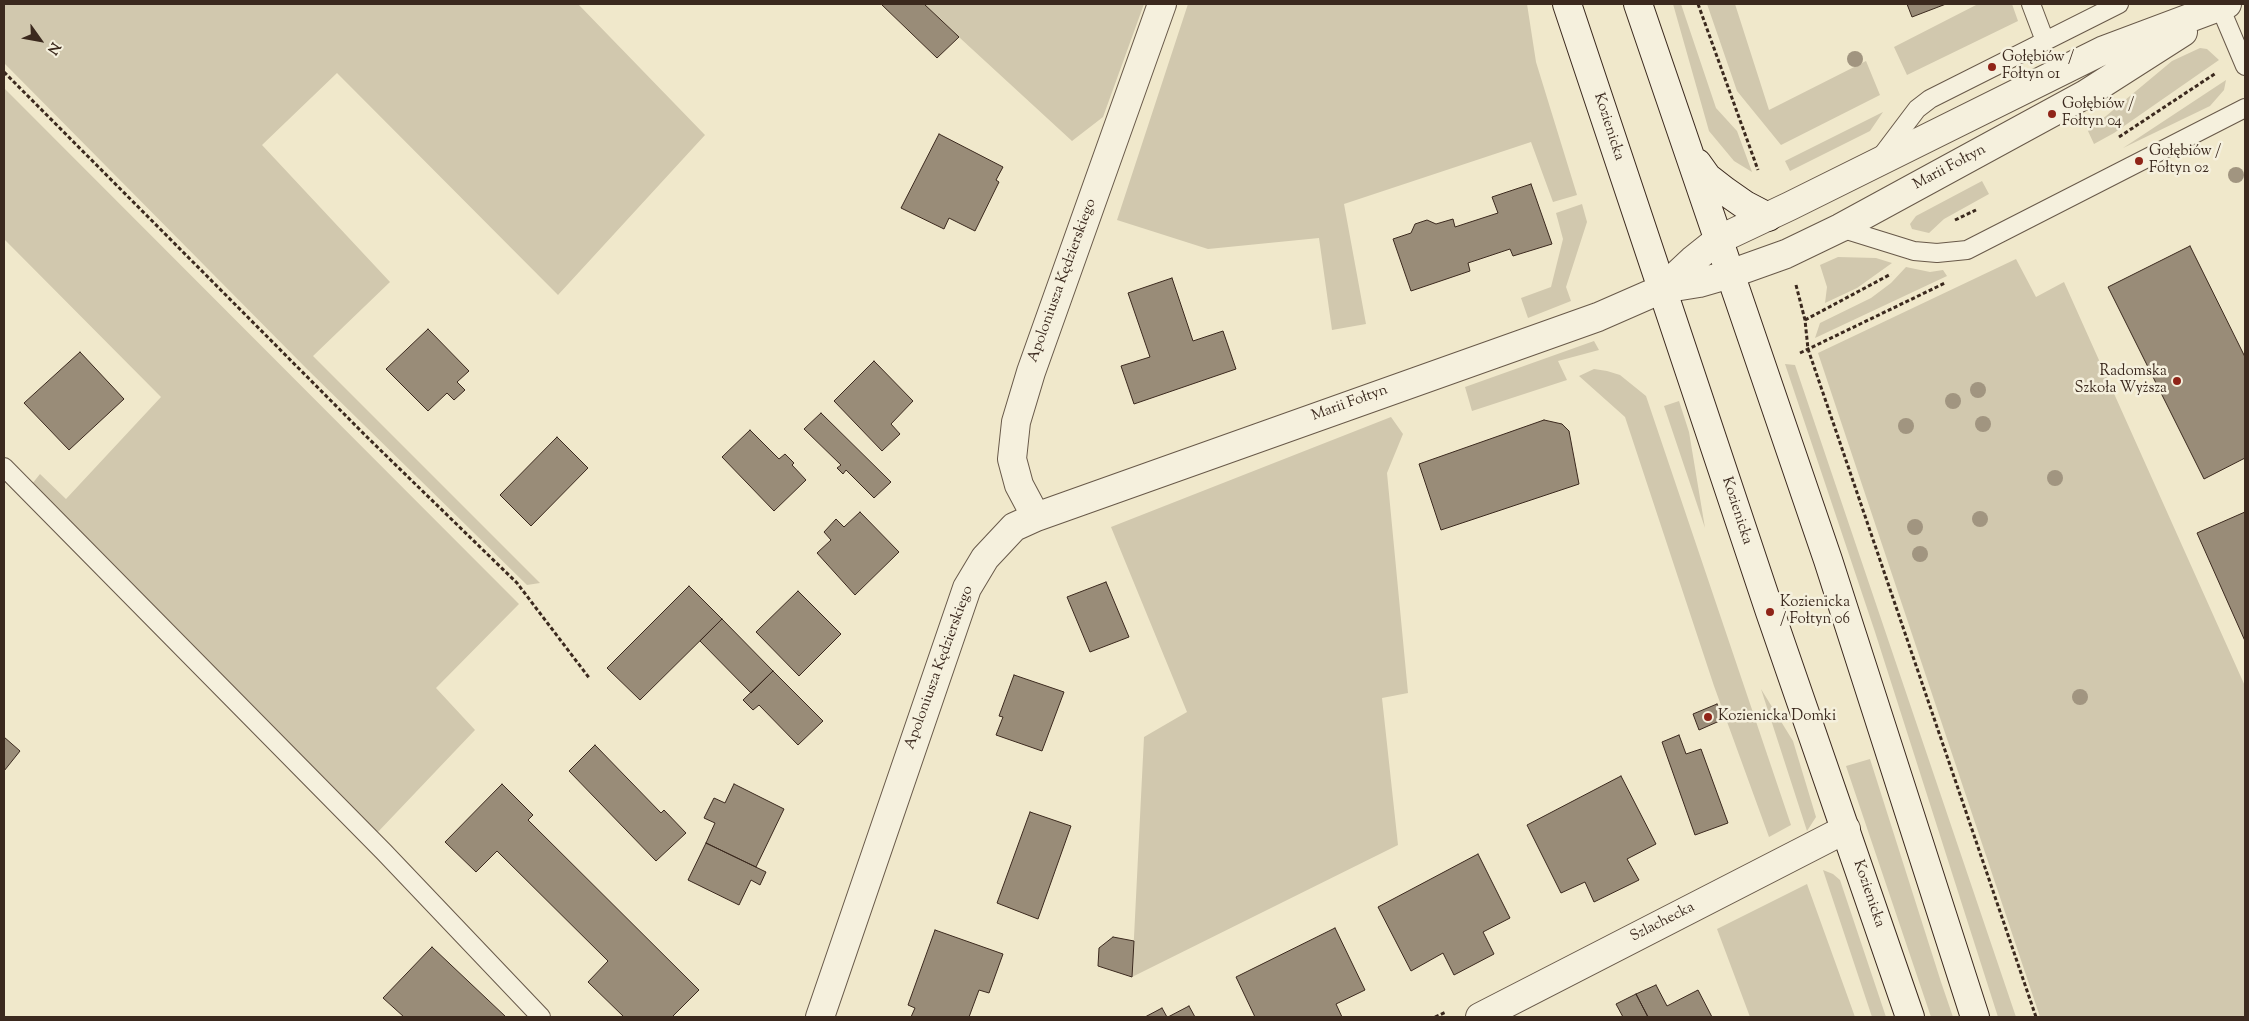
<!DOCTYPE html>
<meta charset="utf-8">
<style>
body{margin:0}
#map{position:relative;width:2249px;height:1021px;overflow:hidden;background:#f0e8cb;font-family:"Sorts Mill Goudy",serif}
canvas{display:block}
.frame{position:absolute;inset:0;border:5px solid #3b291e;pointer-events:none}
.north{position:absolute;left:15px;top:15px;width:50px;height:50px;-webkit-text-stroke:4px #f5f0dd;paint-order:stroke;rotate:122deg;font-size:14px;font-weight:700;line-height:20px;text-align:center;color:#3b291e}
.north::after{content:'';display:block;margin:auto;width:18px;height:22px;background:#3b291e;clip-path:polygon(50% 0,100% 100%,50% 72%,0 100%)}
</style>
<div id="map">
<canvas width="2249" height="1021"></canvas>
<div class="frame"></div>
<div class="north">N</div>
</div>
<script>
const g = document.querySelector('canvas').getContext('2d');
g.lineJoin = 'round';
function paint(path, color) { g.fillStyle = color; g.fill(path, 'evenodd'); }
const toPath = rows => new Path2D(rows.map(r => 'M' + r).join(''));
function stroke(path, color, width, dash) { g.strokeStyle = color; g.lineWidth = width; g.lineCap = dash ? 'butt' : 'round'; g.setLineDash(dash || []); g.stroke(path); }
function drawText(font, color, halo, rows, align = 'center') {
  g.font = font + ' "Sorts Mill Goudy",serif'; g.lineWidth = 5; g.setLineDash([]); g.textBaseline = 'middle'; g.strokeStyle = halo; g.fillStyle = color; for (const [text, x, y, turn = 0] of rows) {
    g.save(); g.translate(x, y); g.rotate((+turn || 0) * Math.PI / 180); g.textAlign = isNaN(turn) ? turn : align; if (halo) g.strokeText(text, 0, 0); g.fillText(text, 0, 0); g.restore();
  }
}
const green = toPath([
 [4,4,578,4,705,135,558,295,337,73,262,145,390,282,313,356,540,583,527,585,307,369,4,63],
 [923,4,1144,4,1103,117,1072,141],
 [1188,4,1527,4,1536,62,1577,195,1553,202,1531,142,1344,204,1366,324,1332,330,1319,238,1208,249,1117,220],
 [1673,4,1681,4,1716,108,1737,131,1752,172,1734,161,1709,131],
 [1707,4,1735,4,1769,110,1866,61,1880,95,1781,145,1737,91],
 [1978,4,2012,4,2018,21,1907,75,1894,47],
 [2200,48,2207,49,2219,60,2114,133,2094,144,2088,131,2172,61],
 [2226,80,2224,90,2210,106,2123,148],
 [4,88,519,604,436,688,475,730,376,834,32,484,40,474,66,499,161,397,4,239],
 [1883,112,1870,131,1790,171,1785,161],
 [1982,181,1989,194,1944,219,1929,233,1912,229,1910,224,1916,216],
 [1582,204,1587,222,1566,287,1571,301,1528,318,1521,298,1551,287,1563,239,1556,213],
 [1838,257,1876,258,1892,263,1857,288,1825,303,1827,287,1820,265],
 [2016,259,2036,297,2064,282,2245,686,2245,1017,2040,1017,1818,353],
 [1906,267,1930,272,1943,270,1947,276,1815,338,1820,323,1871,298,1891,283],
 [1594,341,1599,350,1558,361,1567,380,1472,411,1465,387],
 [1785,364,1795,365,2016,1017,1998,1017,1875,632],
 [1594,369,1607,371,1620,375,1646,396,1791,825,1769,837,1714,686,1625,417,1579,376],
 [1679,401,1689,432,1705,528,1664,406],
 [1391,417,1403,434,1387,473,1408,693,1382,698,1398,845,1132,977,1144,737,1187,712,1111,527],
 [1761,689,1793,741,1816,817,1807,831],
 [1870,759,1941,982,1953,1017,1931,1017,1846,766],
 [1823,870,1833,874,1840,880,1886,1017,1872,1017],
 [1807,884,1855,1017,1750,1017,1717,929]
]);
const building = toPath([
 [881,4,924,4,959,37,937,58,881,4],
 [1907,4,1946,4,1912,17,1907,4],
 [939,134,1003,167,996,180,999,182,975,231,949,218,944,229,901,208,939,134],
 [1531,184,1552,244,1513,256,1510,249,1468,263,1470,271,1411,291,1393,239,1411,233,1415,224,1427,220,1436,224,1453,219,1455,227,1498,213,1492,197,1531,184],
 [2190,246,2245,357,2245,458,2204,479,2108,287,2190,246],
 [1172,278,1193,341,1223,331,1236,369,1134,404,1121,366,1150,357,1128,293,1172,278],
 [428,329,469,371,457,382,465,390,454,400,447,393,428,411,386,369,428,329],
 [80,352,124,399,69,450,24,403,80,352],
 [874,361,913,401,891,424,900,434,882,451,834,401,874,361],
 [821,413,891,482,874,498,846,470,843,474,837,468,841,465,804,429,821,413],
 [1544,420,1562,424,1569,431,1579,484,1441,530,1419,464,1544,420],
 [750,430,779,459,785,454,794,463,792,465,806,480,774,511,722,457,750,430],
 [557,437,588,468,531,526,500,495,557,437],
 [860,512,899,552,855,595,817,553,831,540,824,532,836,519,844,527,860,512],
 [2245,512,2245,641,2197,533,2245,512],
 [1106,582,1129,637,1090,652,1067,597,1106,582],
 [689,586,722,619,640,700,607,668,689,586],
 [798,591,841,634,799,676,756,632,798,591],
 [722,619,773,671,751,693,700,641,722,619],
 [773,671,823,721,798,745,759,705,753,710,743,700,773,671],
 [1014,675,1064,692,1042,751,996,735,1003,717,999,716,1014,675],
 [1717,704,1724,719,1699,730,1693,714,1717,704],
 [1679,735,1686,754,1701,749,1728,823,1695,835,1662,742,1679,735],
 [4,737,20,751,4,771,4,737],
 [595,745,661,813,664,810,686,833,656,861,569,771,595,745],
 [1621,776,1656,844,1627,859,1639,880,1594,902,1585,882,1561,893,1527,825,1621,776],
 [502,784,533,815,528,820,699,990,672,1017,624,1017,588,982,608,961,497,851,476,872,445,842,502,784],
 [734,784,784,809,756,867,706,843,715,823,704,818,714,798,725,803,734,784],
 [1030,812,1071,826,1038,919,997,903,1030,812],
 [706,843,766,872,760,885,751,880,739,905,688,880,706,843],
 [1478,854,1510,918,1483,932,1494,954,1454,975,1443,953,1411,971,1378,907,1478,854],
 [1335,928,1365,990,1336,1004,1342,1017,1255,1017,1236,977,1335,928],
 [935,930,1003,954,989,993,979,990,969,1017,911,1017,915,1008,908,1005,935,930],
 [1113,937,1134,941,1132,977,1098,966,1099,948,1113,937],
 [432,947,506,1017,404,1017,383,998,432,947],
 [1656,985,1667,1006,1698,990,1712,1017,1648,1017,1636,994,1656,985],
 [1636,994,1648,1017,1623,1017,1616,1004,1636,994],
 [1189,1006,1195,1017,1168,1017,1189,1006],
 [1162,1008,1167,1017,1145,1017,1162,1008]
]);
const path = toPath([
 [1698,4,1758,170],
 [4,72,368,438,517,583,590,679],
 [2119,137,2216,73],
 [1955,220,1976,210],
 [1796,285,1805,320,1808,349,2036,1017],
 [1805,320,1891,274],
 [1800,353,1945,283],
 [1435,1017,1446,1012]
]);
const service = toPath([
 [2031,4,2045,41],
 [2210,5,2220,7,2245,66],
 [1880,158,1917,109,1930,99,2119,4],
 [1840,228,1914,251,1937,253,1967,250,2245,108],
 [4,467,384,852,541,1017]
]);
const minor = toPath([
 [1036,517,1019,485,1012,459,1016,422,1031,372,1162,4],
 [820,1017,967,588,985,558,1014,527,1036,517,1598,317,1662,289],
 [1480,1017,1846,829]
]);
const tertiary = toPath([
 [1662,289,1693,260,1718,240,1790,206,2104,50,2227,4],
 [1662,289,1699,283,1730,274,1786,254,1840,228,2086,94,2183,32]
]);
const secondary = toPath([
 [1567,4,1770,612,1910,1017],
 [1638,4,1828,560,1975,1017],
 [1697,163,1707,177,1725,191,1745,205,1768,217]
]);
const trees = [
 [1855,59],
 [2236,175],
 [1978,390],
 [1953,401],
 [1983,424],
 [1906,426],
 [2055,478],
 [1980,519],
 [1915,527],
 [1920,554],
 [2080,697]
];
const markers = [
 [1992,67,5,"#8f2418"],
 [2052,114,5,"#8f2418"],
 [2139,161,5,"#8f2418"],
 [2177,381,5,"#8f2418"],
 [1770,612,5,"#8f2418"],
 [1708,717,5,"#8f2418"]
];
const poiNames = [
 ["Gołębiów /",2002,58],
 ["Fołtyn 01",2002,75],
 ["Gołębiów /",2062,105],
 ["Fołtyn 04",2062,122],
 ["Gołębiów /",2149,152],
 ["Fołtyn 02",2149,169],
 ["Radomska",2167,372,"right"],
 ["Szkoła Wyższa",2167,389,"right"],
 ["Kozienicka",1780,603],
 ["/ Fołtyn 06",1780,620],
 ["Kozienicka Domki",1718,717]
];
const streetNames = [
 ["Kozienicka",1608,127,72],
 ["Marii Fołtyn",1950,168,-28],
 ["Apoloniusza Kędzierskiego",1063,281,-70],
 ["Marii Fołtyn",1350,404,-20],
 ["Kozienicka",1736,511,72],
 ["Apoloniusza Kędzierskiego",940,668,-70],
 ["Kozienicka",1868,894,71],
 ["Szlachecka",1663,923,-27]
];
paint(green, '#d1c8ae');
paint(building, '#998c78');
stroke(building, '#3b291e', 1);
stroke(service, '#685949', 20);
stroke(minor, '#685949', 30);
stroke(tertiary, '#685949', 30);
stroke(secondary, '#3b291e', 30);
stroke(path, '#3b291e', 3, [4, 2.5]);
stroke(service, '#f5f0dd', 18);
stroke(minor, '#f5f0dd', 28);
stroke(tertiary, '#f5f0dd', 28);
stroke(secondary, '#f5f0dd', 28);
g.fillStyle = '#a19580';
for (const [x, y] of trees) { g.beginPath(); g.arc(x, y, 8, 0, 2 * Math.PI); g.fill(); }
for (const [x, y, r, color] of markers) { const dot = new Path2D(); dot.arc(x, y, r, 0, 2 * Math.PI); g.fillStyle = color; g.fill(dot); stroke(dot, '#f5f0dd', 2); }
drawText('15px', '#3b291e', '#f5f0dd', poiNames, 'left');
drawText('15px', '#3b291e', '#f5f0dd', streetNames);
</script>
